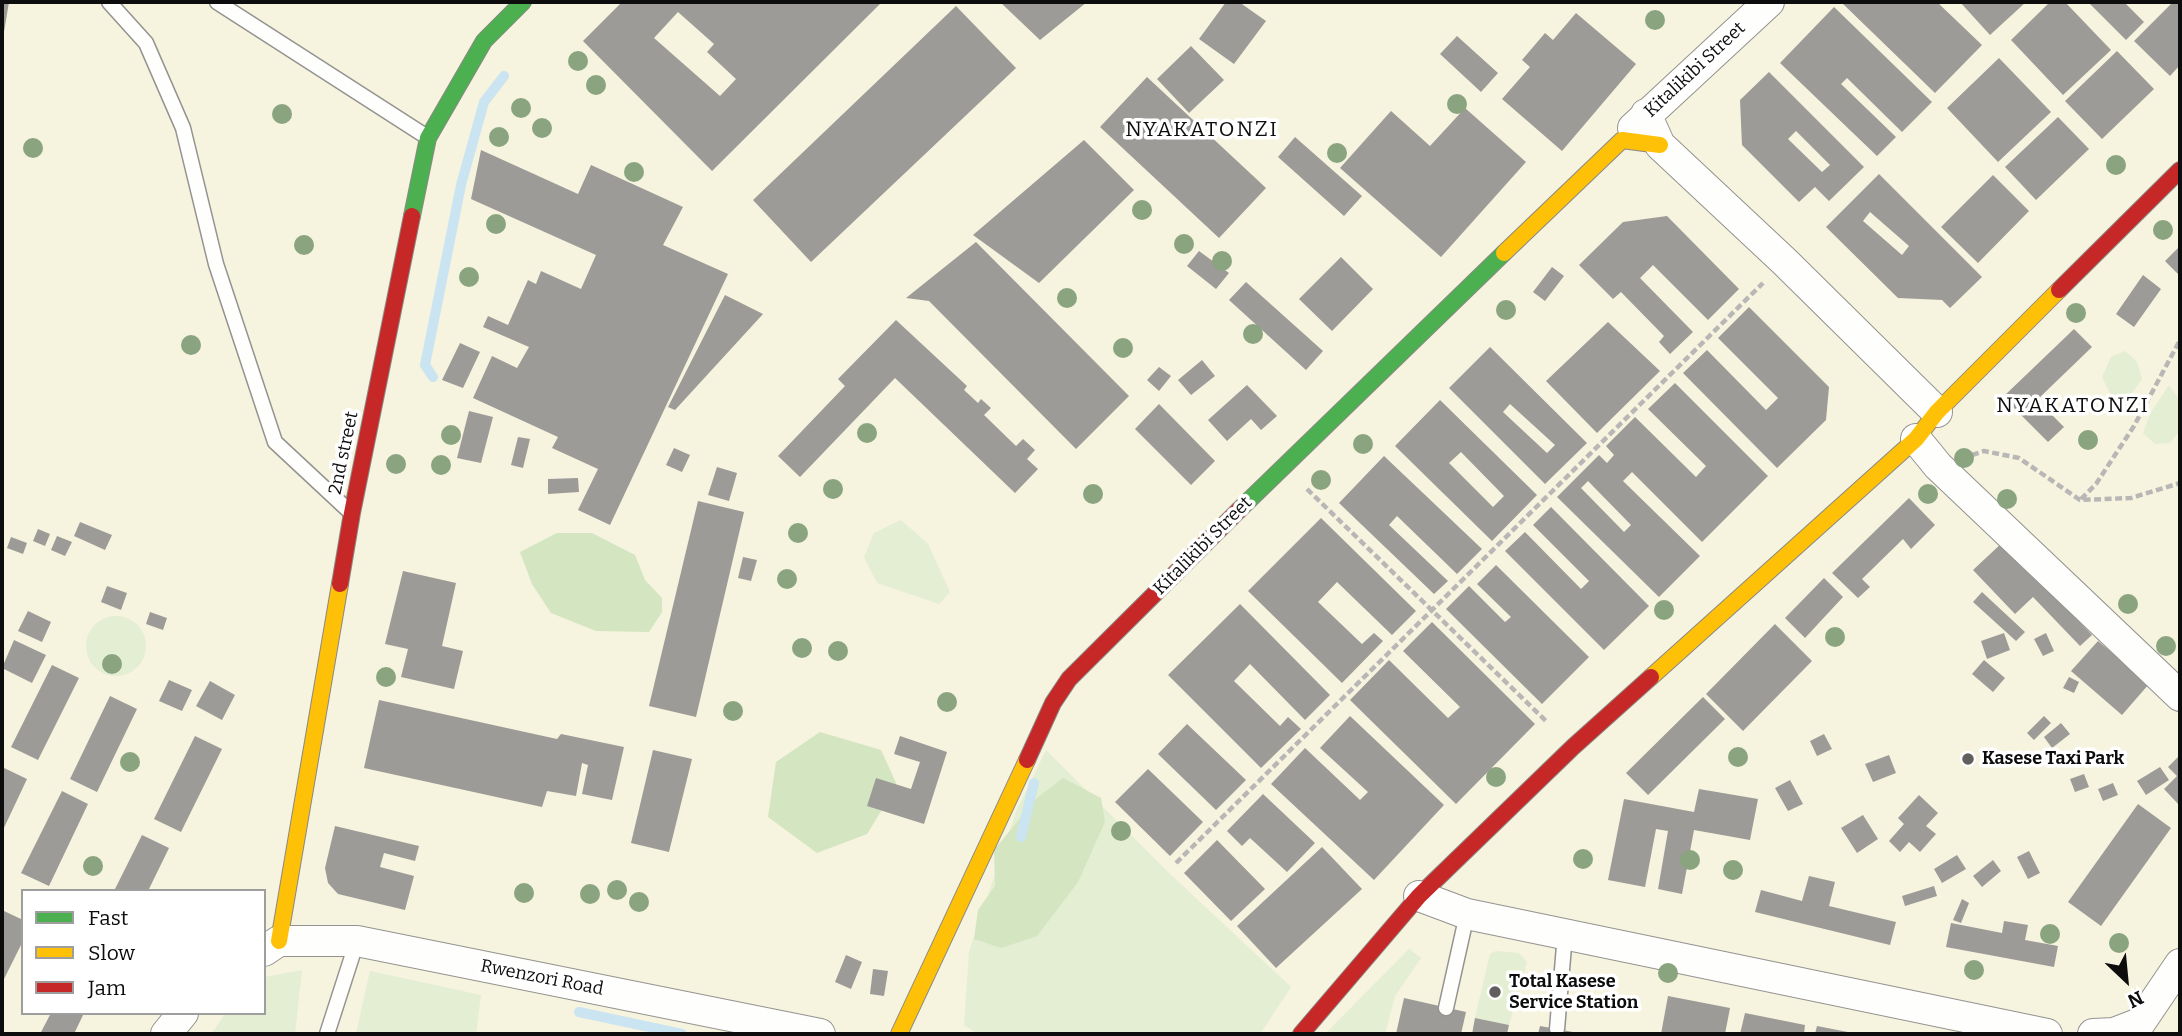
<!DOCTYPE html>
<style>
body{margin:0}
#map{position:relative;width:2182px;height:1036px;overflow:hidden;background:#faf8f1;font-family:Bitter,serif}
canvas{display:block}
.frame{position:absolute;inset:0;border:4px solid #0d0d0d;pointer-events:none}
.legend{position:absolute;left:21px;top:889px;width:245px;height:126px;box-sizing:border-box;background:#fff;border:2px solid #9e9e9e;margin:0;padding:9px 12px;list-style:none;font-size:21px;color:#0d0d0d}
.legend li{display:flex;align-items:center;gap:14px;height:35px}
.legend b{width:35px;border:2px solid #9e9e9e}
.north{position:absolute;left:2091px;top:945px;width:70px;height:70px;-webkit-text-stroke:5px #fff;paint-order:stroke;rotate:154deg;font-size:19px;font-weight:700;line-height:28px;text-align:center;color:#0d0d0d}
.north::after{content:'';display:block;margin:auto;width:24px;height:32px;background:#0d0d0d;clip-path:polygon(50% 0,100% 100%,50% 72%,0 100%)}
</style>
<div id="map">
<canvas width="2182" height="1036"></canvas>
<div class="frame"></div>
<ul class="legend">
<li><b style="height:9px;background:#4caf50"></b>Fast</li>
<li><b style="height:9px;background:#ffc107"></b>Slow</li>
<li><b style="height:9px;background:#c62828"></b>Jam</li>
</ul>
<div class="north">N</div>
</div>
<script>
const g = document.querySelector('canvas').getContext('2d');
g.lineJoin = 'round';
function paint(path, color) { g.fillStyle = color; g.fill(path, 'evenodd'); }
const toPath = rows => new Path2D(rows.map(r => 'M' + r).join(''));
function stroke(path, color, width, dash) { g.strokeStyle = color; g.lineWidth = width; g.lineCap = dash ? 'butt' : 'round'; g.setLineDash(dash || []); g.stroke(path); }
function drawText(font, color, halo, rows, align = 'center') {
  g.font = font + ' Bitter,serif'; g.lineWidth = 7; g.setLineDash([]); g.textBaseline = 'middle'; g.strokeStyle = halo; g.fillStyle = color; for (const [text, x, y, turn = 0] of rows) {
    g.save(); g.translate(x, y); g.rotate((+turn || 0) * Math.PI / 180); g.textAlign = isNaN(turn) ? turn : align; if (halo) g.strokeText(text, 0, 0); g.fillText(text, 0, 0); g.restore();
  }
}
const farmland = toPath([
 [2,2,2180,2,2180,1034,2,1034],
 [23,891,264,891,264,1013,23,1013]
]);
const green = toPath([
 [2125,351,2137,362,2142,379,2128,398,2112,397,2102,377,2111,357],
 [2169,385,2180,401,2180,430,2170,443,2155,444,2143,433,2150,414],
 [901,520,928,544,950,592,939,604,877,583,864,557,874,533],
 '86 646a30 30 0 1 1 60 0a30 30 0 1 1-60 0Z',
 [1046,750,1170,874,1291,987,1260,1034,978,1034,964,1025,969,952,1016,812],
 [1409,949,1421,958,1395,996,1385,1034,1325,1034],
 [1496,951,1519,953,1527,962,1509,1025,1475,1018,1490,954],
 [302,970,295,1034,211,1034,226,1013,264,1013,265,977],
 [370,971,481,995,476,1034,356,1034]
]);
const forest = toPath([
 [557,533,592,533,635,555,645,580,662,598,662,612,649,632,596,631,551,613,532,584,520,552],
 [820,732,881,750,897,785,867,834,817,853,768,817,776,762],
 [1063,778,1101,798,1105,822,1078,882,1037,936,1001,948,974,939,978,910,995,886,994,850,1037,798]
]);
const stream = toPath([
 [433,377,425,365,461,185,484,102,504,76],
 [1021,837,1034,783],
 [579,1012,682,1034]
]);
const building = toPath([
 [2,2,9,2,3,38,2,37],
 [622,2,882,2,712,171,583,41],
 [678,12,714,44,707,52,736,79,720,96,654,38],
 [1000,2,1087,2,1040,40],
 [1226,2,1239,2,1266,21,1234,64,1199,39],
 [1841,2,1937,2,1982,45,1935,93],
 [1960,2,2026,2,1990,35],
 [2050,2,2065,2,2111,50,2063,95,2011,40],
 [2088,2,2124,2,2144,22,2126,40],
 [2173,2,2180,2,2180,65,2170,76,2134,41],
 [956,6,1016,68,811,262,753,200],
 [1834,7,1932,102,1902,132,1847,78,1841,84,1896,137,1877,156,1780,63],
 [1576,13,1636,64,1562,151,1502,99,1530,67,1522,60,1545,33,1553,40],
 [1457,36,1498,73,1481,92,1440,54],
 [1191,46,1224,80,1189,113,1157,79],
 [2117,51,2154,89,2102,139,2065,101],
 [1999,58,2051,112,1998,162,1947,108],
 [1769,72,1864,167,1829,201,1815,187,1799,202,1742,145,1740,100],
 [1796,131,1830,165,1822,172,1788,139],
 [1147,77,1266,188,1219,238,1100,127],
 [1465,108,1526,162,1441,257,1340,168,1391,111,1430,146],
 [2058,117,2089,149,2036,200,2005,167],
 [1295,137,1362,196,1344,216,1278,157],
 [1084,140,1134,190,1039,283,973,235],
 [481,150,578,194,591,165,683,207,663,245,728,274,610,525,578,510,598,469,552,448,558,437,473,398,492,356,517,368,529,347,483,327,488,316,508,325,528,280,536,284,541,271,581,289,596,255,471,199],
 [1879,174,1982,277,1950,308,1942,300,1898,298,1826,227],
 [1870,212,1909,246,1902,255,1863,221],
 [1993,175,2029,211,1978,263,1941,227],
 [1667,216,1739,289,1708,320,1653,265,1640,278,1693,332,1670,354,1659,342,1664,336,1621,292,1613,299,1579,265,1623,222],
 [976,242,1129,396,1076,449,929,301,906,298],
 [2180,246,2180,273,2179,275,2165,261],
 [1199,251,1229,273,1216,289,1187,266],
 [1341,257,1373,289,1332,331,1299,299],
 [1552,267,1564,276,1545,301,1533,292],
 [2143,275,2161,289,2134,327,2116,314],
 [1246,282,1323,351,1306,370,1229,300],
 [725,295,763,314,675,410,668,407],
 [1749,307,1829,387,1826,420,1777,468,1683,373,1707,350,1766,410,1778,398,1718,338],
 [896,320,967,386,964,390,978,403,981,399,991,408,984,415,1016,446,1023,439,1035,450,1027,459,1038,469,1015,493,895,378,800,477,778,456,845,386,838,379],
 [1608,322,1660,371,1597,433,1546,381],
 [2074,329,2092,347,2037,400,2064,427,2048,442,2003,397],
 [460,343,480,352,463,388,442,380],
 [1490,347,1587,443,1545,484,1449,388],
 [1510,404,1555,445,1547,453,1503,412],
 [1202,360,1215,376,1191,395,1178,380],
 [1159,367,1171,376,1159,391,1147,380],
 [1675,383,1768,476,1702,542,1632,472,1623,481,1700,556,1659,597,1557,497,1599,455,1607,463,1614,455,1606,446,1635,417,1696,477,1706,466,1648,409],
 [1588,481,1631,525,1624,532,1581,488],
 [1247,385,1277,416,1261,430,1251,419,1227,441,1208,420],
 [1440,400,1537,495,1492,541,1395,446],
 [1461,452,1504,496,1493,507,1449,463],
 [1159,404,1215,461,1191,485,1135,429],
 [469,411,493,417,481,463,457,458],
 [518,437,530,439,523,468,511,465],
 [674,448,690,455,682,472,666,465],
 [1384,456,1482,549,1457,574,1397,516,1389,525,1448,581,1434,594,1339,503],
 [717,467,737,473,729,501,708,495],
 [578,478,579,492,548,494,548,479],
 [1909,498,1935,525,1911,549,1903,539,1862,579,1870,587,1858,598,1832,573],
 [698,501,744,512,696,717,649,706],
 [1551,507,1649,606,1604,650,1505,551,1525,532,1581,589,1589,581,1533,525],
 [1321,518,1416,611,1392,635,1337,582,1318,602,1362,644,1374,633,1383,641,1342,683,1248,591],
 [80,522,112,535,105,550,74,536],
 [38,529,50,534,45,546,33,541],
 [57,536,72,542,65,556,51,550],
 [11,537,27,543,23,554,7,548],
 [2003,542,2092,635,2080,646,2033,597,2015,614,1973,570],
 [743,557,757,560,751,581,738,578],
 [1496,565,1589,657,1542,704,1446,609,1469,586,1505,622,1511,617,1477,584],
 [403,571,456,583,442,646,463,651,454,689,401,677,408,649,385,644],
 [1824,578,1843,597,1805,638,1785,618],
 [107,586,127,593,121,610,101,602],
 [1982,592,2025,632,2016,641,1973,602],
 [1240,604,1330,695,1305,720,1250,664,1234,681,1280,726,1288,717,1301,729,1261,768,1168,675],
 [28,611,51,622,42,642,18,631],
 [150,612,167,618,163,630,146,624],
 [1432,622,1535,724,1456,804,1350,700,1389,660,1448,718,1460,707,1403,651],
 [1775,624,1812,661,1743,731,1706,694],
 [2004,633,2010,650,1987,659,1981,641],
 [2046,633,2054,651,2043,656,2034,639],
 [14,640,46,655,32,683,2,668],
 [2098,641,2149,684,2122,715,2071,671],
 [1984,660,2005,678,1993,692,1972,674],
 [52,665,79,678,38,760,11,747],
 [2069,677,2079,682,2074,693,2063,688],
 [169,680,192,690,182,711,159,701],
 [210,681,235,695,222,720,196,706],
 [110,696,137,709,97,792,70,779],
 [1703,697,1725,719,1648,795,1626,773],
 [379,700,557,739,561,734,624,747,612,800,582,794,588,765,582,763,576,796,547,791,542,807,364,768],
 [1350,716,1444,805,1374,880,1271,784,1305,748,1360,800,1368,792,1320,748],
 [2044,716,2051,723,2034,740,2027,733],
 [2061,723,2070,734,2052,748,2044,737],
 [1187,724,1246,780,1216,810,1158,754],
 [1824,734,1832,749,1817,756,1810,741],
 [195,736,222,749,181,832,154,819],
 [900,736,947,752,924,824,867,806,876,778,911,789,920,762,894,754],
 [653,750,692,759,669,852,631,843],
 [1889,755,1896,773,1873,782,1865,764],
 [2180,755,2180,806,2164,789,2177,776,2168,767],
 [2,767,27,779,2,832],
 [2160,767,2169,780,2146,795,2137,781],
 [1148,769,1203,822,1170,856,1115,802],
 [2084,774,2089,787,2075,792,2070,779],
 [1790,780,1803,804,1788,811,1775,788],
 [2113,783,2118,795,2103,801,2098,789],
 [1699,789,1758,799,1750,840,1694,830,1682,894,1658,889,1668,831,1656,829,1645,887,1608,880,1624,799,1694,812],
 [62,791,88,804,49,886,21,873],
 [1263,794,1315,843,1287,872,1250,838,1242,846,1227,831],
 [1919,795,1938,813,1926,826,1936,834,1920,852,1909,842,1900,852,1889,841,1904,824,1898,818],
 [2138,804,2171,828,2101,926,2068,902],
 [1863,815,1878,839,1857,853,1841,828],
 [335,826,419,846,415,861,384,853,380,867,414,876,405,910,338,894,328,883,325,868],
 [142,835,169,848,148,891,114,891],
 [1217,840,1265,889,1231,921,1184,873],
 [1322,847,1362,889,1276,968,1237,926],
 [2029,851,2040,873,2028,879,2017,857],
 [1957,855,1966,869,1942,883,1934,869],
 [1993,860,2001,871,1982,887,1973,876],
 [1809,876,1835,882,1829,906,1896,922,1890,945,1755,912,1761,890,1802,901],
 [1934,886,1937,896,1905,906,1902,896],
 [1962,899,1969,903,1961,923,1953,920],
 [4,911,23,920,23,941,2,983,2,915],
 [2004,921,2028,925,2025,940,2058,946,2054,967,1946,947,1951,923,2002,933],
 [846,955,862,962,851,989,835,982],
 [873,969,888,971,884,996,870,994],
 [1668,996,1730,1008,1725,1034,1661,1034],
 [1404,998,1466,1012,1461,1034,1396,1034],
 [51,1013,84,1013,74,1034,40,1034],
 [1745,1013,1805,1025,1804,1034,1740,1034],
 [1475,1018,1509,1025,1507,1034,1472,1034],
 [1540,1026,1573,1032,1573,1034,1538,1034],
 [1817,1026,1853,1033,1852,1034,1815,1034]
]);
const path = toPath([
 [1972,455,1984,451,2019,458,2080,500,2131,498,2180,483],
 [1307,489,1547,722],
 [2081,499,2096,484,2134,426,2180,340],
 [1176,863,1763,283]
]);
const lane = toPath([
 [109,2,146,43,183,128,216,264,275,442,348,510],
 [217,2,427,137],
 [1446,1008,1467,914],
 [1557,1029,1565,934],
 [327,1034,357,941]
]);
const street = toPath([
 [1646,114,1660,145,1785,262,1937,412],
 [1633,128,1769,2],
 [1916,439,1938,466,2180,696],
 [1419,896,1467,914,2047,1034],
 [264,951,279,941,357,941,820,1034],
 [166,1034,183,1013],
 [2093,1034,2114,1033,2140,1023,2180,964]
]);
const fast = toPath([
 [412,216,428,138,484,41,523,2],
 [1239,510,1504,253]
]);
const slow = toPath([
 [1504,253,1622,140,1660,145],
 [1651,677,1916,439,1937,412,2059,290],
 [279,941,340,584],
 [899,1034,1027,760]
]);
const jam = toPath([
 [2059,290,2180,170],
 [340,584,352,513,412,216],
 [1027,760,1053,703,1069,679,1239,510],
 [1301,1034,1419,896,1573,747,1651,677]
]);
const trees = [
 [1655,20],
 [578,61],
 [596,85],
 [1457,104],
 [521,108],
 [282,114],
 [542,128],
 [499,137],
 [33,148],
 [1337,153],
 [2116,165],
 [634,172],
 [1142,210],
 [496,224],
 [2163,230],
 [1184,244],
 [304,245],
 [1222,261],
 [469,277],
 [1067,298],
 [1506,310],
 [2076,313],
 [1253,334],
 [191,345],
 [1123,348],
 [867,433],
 [451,435],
 [2088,440],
 [1363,444],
 [1964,458],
 [396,464],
 [441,465],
 [1321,480],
 [833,489],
 [1093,494],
 [1928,494],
 [2007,499],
 [798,533],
 [787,579],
 [2128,604],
 [1664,610],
 [1835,637],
 [2166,646],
 [802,648],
 [838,651],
 [112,664],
 [386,677],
 [947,702],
 [733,711],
 [1738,757],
 [130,762],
 [1496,777],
 [1121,831],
 [1583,859],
 [1690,860],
 [93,866],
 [1733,870],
 [617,890],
 [524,893],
 [590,894],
 [639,902],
 [2050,934],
 [2119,943],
 [1974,970],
 [1668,973]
];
const markers = [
 [1968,759,7,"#605f5d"],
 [1495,992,7,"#605f5d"]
];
const streetNames = [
 ["Kitalikibi Street",1695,70,-43],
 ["2nd street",344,453,-78],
 ["Kitalikibi Street",1203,546,-45],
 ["Rwenzori Road",542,978,11]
];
const poiNames = [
 ["Kasese Taxi Park",1982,759],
 ["Total Kasese",1509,982],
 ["Service Station",1509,1003]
];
const quarterNames = [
 ["NYAKATONZI",1202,130],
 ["NYAKATONZI",2073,406]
];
paint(farmland, '#f6f3de');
paint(green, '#e3eed2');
paint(forest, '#d4e5c1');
stroke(stream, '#cae4f2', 10);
paint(building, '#9d9b97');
stroke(lane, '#949390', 17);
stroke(street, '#949390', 32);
stroke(fast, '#8a8986', 18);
stroke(slow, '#8a8986', 18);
stroke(jam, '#8a8986', 18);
stroke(path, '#b8b7b6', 4.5, [7, 3.5]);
stroke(lane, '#fefefd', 14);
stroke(street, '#fefefd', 30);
stroke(fast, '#4caf50', 16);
stroke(slow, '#ffc107', 16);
stroke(jam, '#c62828', 16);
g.fillStyle = '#8aa47f';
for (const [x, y] of trees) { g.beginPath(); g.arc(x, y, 10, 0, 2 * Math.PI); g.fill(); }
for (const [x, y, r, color] of markers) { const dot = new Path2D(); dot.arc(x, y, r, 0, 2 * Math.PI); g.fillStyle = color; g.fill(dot); stroke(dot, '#fff', 2.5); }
drawText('18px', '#0d0d0d', '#fff', streetNames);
drawText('bold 18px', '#0d0d0d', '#fff', poiNames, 'left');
g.letterSpacing = '2px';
drawText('21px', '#0d0d0d', '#fff', quarterNames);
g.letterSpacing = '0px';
</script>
